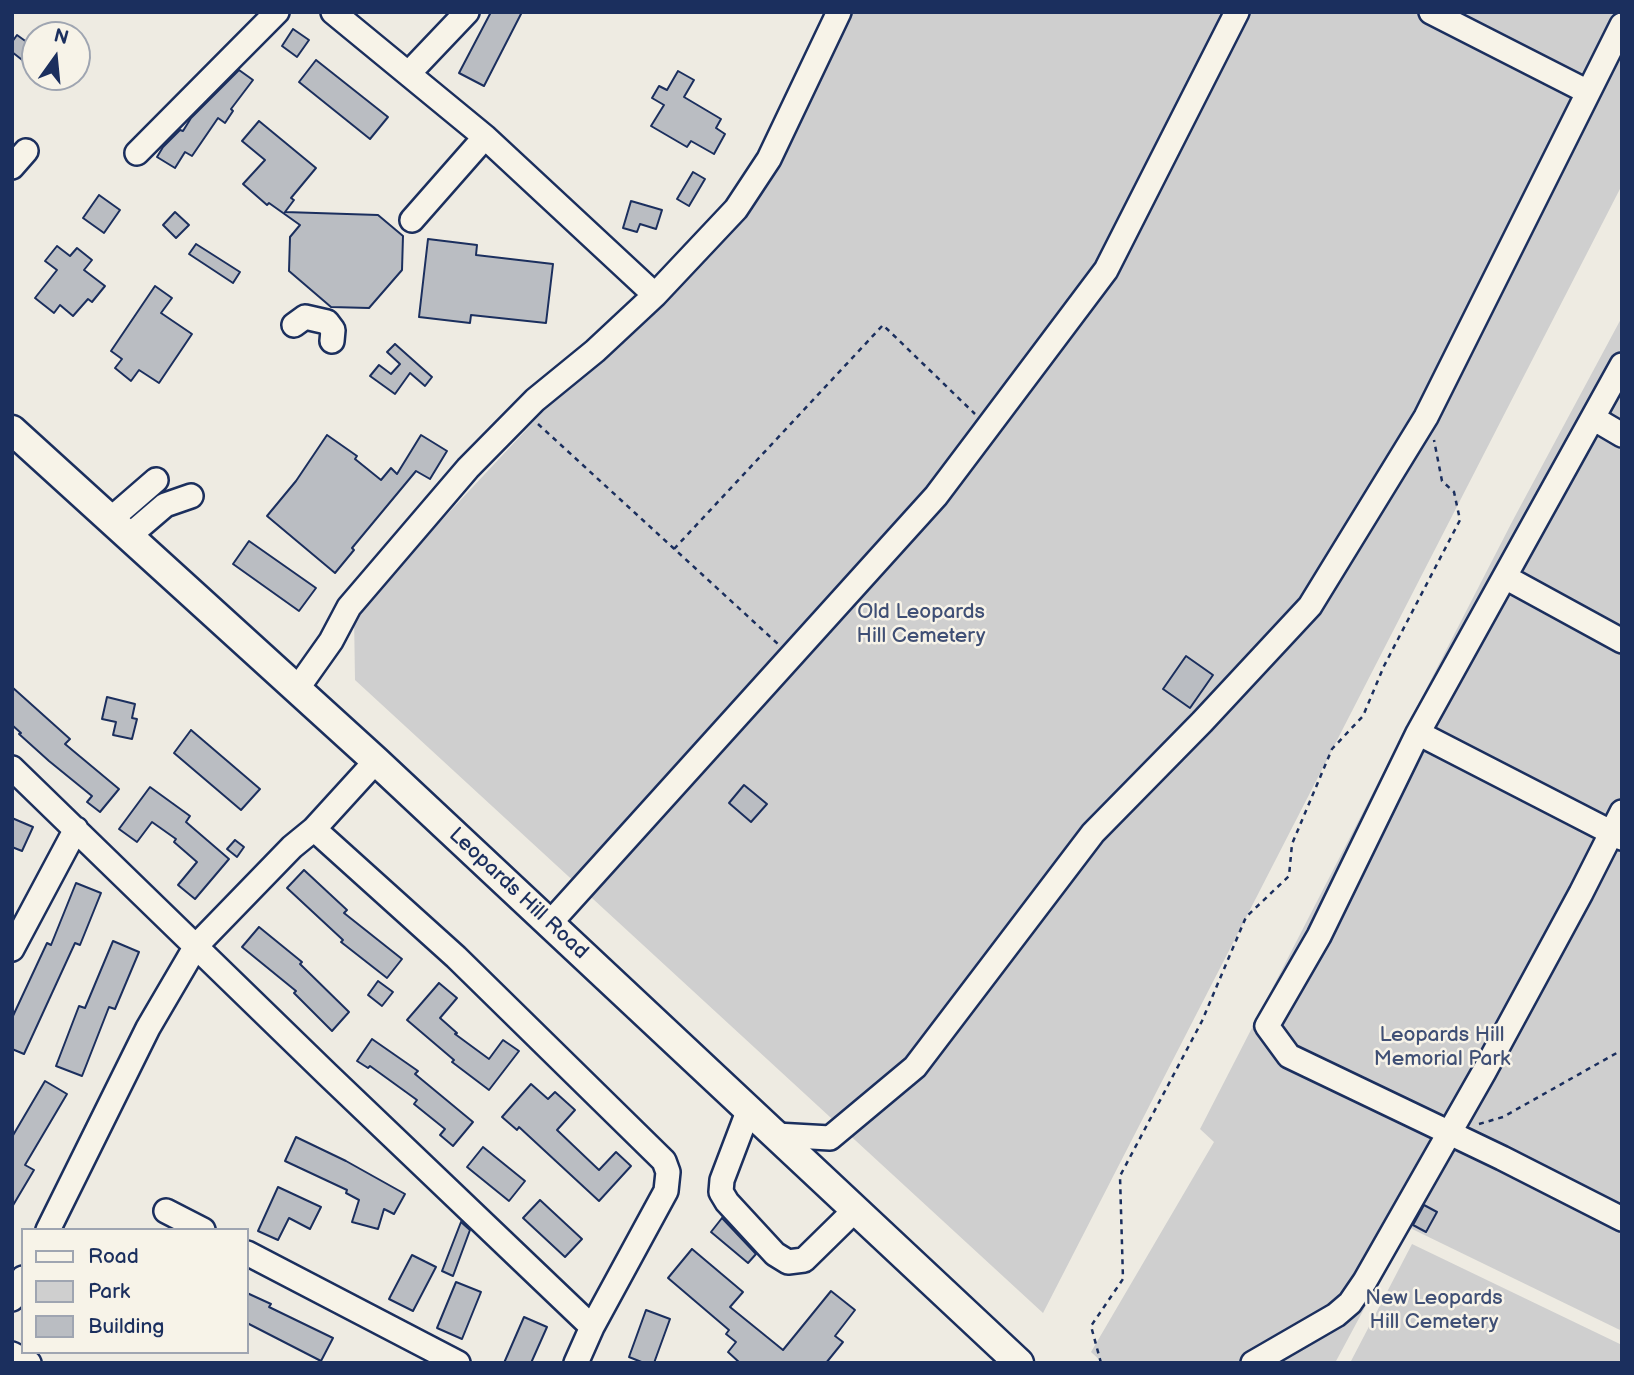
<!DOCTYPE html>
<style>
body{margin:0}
#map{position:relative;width:1634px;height:1375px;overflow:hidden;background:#eeebe2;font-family:"Balsamiq Sans",sans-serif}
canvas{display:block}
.frame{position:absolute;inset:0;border:14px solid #1b2f5e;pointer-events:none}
.legend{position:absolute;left:21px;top:1228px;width:228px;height:126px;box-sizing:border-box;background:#f7f3e8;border:2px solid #9fa5b1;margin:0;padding:9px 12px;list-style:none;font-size:21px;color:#1b2f5e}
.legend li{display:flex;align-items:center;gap:14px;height:35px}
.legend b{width:35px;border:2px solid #9fa5b1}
.north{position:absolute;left:21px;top:21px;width:70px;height:70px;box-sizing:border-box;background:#f7f3e8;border:2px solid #9fa5b1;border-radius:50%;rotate:15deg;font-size:19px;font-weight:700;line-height:28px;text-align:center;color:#1b2f5e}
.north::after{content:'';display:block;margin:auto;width:24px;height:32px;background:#1b2f5e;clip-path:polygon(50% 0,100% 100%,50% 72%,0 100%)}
</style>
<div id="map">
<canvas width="1634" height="1375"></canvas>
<div class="frame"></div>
<ul class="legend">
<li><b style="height:9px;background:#f7f3e8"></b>Road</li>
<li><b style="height:19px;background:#cfcfcf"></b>Park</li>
<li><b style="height:19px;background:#babdc2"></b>Building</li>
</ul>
<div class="north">N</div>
</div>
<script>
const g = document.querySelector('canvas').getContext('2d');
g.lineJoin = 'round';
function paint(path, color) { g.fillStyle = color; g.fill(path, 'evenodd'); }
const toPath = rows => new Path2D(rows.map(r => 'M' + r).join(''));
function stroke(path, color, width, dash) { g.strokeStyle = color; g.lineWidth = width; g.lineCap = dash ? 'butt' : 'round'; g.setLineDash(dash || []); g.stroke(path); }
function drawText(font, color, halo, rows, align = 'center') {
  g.font = font + ' "Balsamiq Sans",sans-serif'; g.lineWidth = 5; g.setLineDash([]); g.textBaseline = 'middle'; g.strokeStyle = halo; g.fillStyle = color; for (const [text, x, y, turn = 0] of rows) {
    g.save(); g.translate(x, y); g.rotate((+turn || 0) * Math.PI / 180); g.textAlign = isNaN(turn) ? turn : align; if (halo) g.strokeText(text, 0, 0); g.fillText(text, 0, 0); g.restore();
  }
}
const green = toPath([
 [850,12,1622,12,1622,185,1043,1313,355,680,354,614,770,169],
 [1622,317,1622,1331,1408,1227,1335,1363,1103,1363,1091,1352,1214,1142,1200,1129,1513,520],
 [1412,1244,1622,1345,1622,1363,1350,1363]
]);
const building = toPath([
 [491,12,522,12,484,86,459,73,491,12],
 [293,29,309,40,297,57,282,46,293,29],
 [17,35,35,48,35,70,12,52,12,42,17,35],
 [316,60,388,117,370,139,299,82,316,60],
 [239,70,253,80,231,109,233,111,225,123,218,118,192,156,185,152,175,168,157,157,163,147,180,130,183,131,191,118,239,70],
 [678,71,694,80,684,97,721,119,716,128,725,134,714,154,691,141,687,147,651,126,664,105,652,98,659,86,667,90,678,71],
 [259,121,316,168,291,198,294,200,285,212,378,215,403,236,402,270,369,308,331,307,289,271,290,237,300,225,269,203,267,205,243,184,265,160,242,141,259,121],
 [693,172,705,179,689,206,677,199,693,172],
 [99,195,120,210,104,233,83,218,99,195],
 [631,201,662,210,656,229,640,224,637,232,623,228,631,201],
 [175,212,189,225,176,238,163,225,175,212],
 [428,239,477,245,476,255,553,264,546,323,471,315,470,323,419,317,428,239],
 [196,244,240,272,233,283,189,254,196,244],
 [57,246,70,256,77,248,92,260,84,270,105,286,92,302,88,299,73,316,60,305,54,313,35,298,57,270,45,261,57,246],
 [155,286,172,298,161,313,192,334,159,383,139,370,131,381,115,368,122,359,111,351,155,286],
 [395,344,432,377,425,386,410,373,395,394,370,376,379,365,391,374,400,364,387,352,395,344],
 [327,435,357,456,355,459,381,480,391,468,397,474,421,435,447,451,430,479,416,471,352,548,354,550,335,573,267,516,296,481,327,435],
 [249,541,316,588,299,611,233,564,249,541],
 [1186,656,1213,675,1190,708,1163,689,1186,656],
 [12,687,70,739,65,744,119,789,100,812,87,802,92,796,49,761,19,734,21,733,12,725,12,687],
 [107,697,135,704,132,718,137,719,132,739,113,735,116,722,102,719,107,697],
 [191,730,260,789,241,810,174,753,191,730],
 [744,785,767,804,751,822,729,803,744,785],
 [150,787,190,816,186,822,229,859,195,899,178,885,197,862,174,842,176,839,152,822,137,842,119,829,150,787],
 [12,818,33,827,22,851,12,847,12,818],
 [235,840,244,847,237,857,227,849,235,840],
 [304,870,347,910,344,913,402,959,387,978,341,942,343,940,287,888,304,870],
 [76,883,101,893,80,945,75,943,24,1054,12,1049,12,1018,47,943,51,945,76,883],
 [259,927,302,962,300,964,349,1012,332,1031,294,993,296,991,242,947,259,927],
 [113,941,139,952,115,1009,109,1007,82,1076,56,1066,79,1006,85,1008,113,941],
 [378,981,393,992,382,1006,368,995,378,981],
 [439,983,457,998,440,1018,457,1033,455,1034,489,1059,503,1040,519,1051,489,1090,452,1062,454,1060,407,1020,439,983],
 [372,1039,418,1071,415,1074,473,1122,453,1146,440,1135,445,1129,414,1104,417,1100,370,1066,368,1068,357,1061,372,1039],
 [45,1081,67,1094,25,1165,34,1170,12,1207,12,1137,45,1081],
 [531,1084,548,1099,555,1092,575,1110,557,1130,599,1170,616,1152,631,1166,599,1201,519,1127,517,1130,502,1117,531,1084],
 [296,1137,346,1161,405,1194,394,1214,384,1209,378,1229,352,1222,359,1200,346,1193,347,1190,285,1161,296,1137],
 [483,1147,525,1181,509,1201,467,1167,483,1147],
 [278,1187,321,1207,310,1229,289,1218,278,1240,258,1231,278,1187],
 [540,1200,582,1239,565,1257,523,1218,540,1200],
 [1424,1205,1437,1212,1426,1232,1413,1225,1424,1205],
 [722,1218,756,1254,748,1263,711,1232,722,1218],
 [461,1222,470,1230,453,1276,442,1271,461,1222],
 [692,1249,743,1292,730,1307,783,1350,831,1291,855,1310,835,1336,843,1342,826,1363,740,1363,728,1352,736,1342,726,1334,729,1330,668,1278,692,1249],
 [412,1255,436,1267,413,1311,389,1299,412,1255],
 [456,1282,481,1292,462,1339,437,1328,456,1282],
 [247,1293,271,1304,269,1307,333,1338,321,1361,247,1323,247,1293],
 [646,1310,670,1319,654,1363,644,1363,629,1357,646,1310],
 [524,1317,547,1327,531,1363,504,1363,524,1317]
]);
const path = toPath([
 [538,424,778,644],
 [674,549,883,325,975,414],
 [1479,1124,1503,1117,1622,1050],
 [1101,1363,1091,1326,1123,1279,1120,1176,1202,1021,1246,917,1289,876,1292,844,1332,749,1363,716,1384,666,1460,520,1454,492,1442,481,1434,440]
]);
const minor = toPath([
 [333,12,485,137,655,295],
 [1431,12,1588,92],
 [409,73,467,12],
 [137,153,277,12],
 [12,167,26,151],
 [412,220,485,137],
 [294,325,305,317,327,322,333,330,332,341],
 [1593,418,1622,435],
 [111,519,156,480],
 [130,535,165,505,191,496],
 [1505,577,1622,641],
 [297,689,331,641,349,607,468,468,535,400,595,351,655,295,736,209,769,159,839,12],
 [1418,733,1622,365],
 [12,768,327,1074,592,1327],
 [314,829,456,957,664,1161,668,1172,666,1191,592,1327,576,1363],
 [1622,838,1418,733,1319,936,1267,1026,1289,1056,1502,1158,1622,1219],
 [550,923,936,496,988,427,1106,270,1237,12],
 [12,949,76,829],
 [749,1109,722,1180,721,1192,727,1202,775,1254,788,1262,804,1260,855,1210],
 [776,1135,830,1138,915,1067,1093,833,1202,722,1310,606,1426,417,1622,25],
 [166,1211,203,1230],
 [48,1230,148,1028,196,946,292,847,314,829,376,761],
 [247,1253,458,1363],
 [12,1299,23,1278],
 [12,1354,29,1363],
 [1253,1363,1336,1315,1350,1303,1365,1281,1484,1072,1581,893,1622,812]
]);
const major = toPath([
 [12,430,376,761,1019,1363]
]);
const parkNames = [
 ["Old Leopards",921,613],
 ["Hill Cemetery",921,637],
 ["Leopards Hill",1442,1036],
 ["Memorial Park",1442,1060],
 ["New Leopards",1434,1299],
 ["Hill Cemetery",1434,1323]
];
const streetNames = [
 ["Leopards Hill Road",518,894,43]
];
paint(green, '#cfcfcf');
paint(building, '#babdc2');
stroke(building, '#1b2f5e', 2);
stroke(minor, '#1b2f5e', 28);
stroke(major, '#1b2f5e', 33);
stroke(path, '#1b2f5e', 2.5, [5, 5]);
stroke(minor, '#f7f3e8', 23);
stroke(major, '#f7f3e8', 28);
drawText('21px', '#3f4f75', '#f7f3e8', parkNames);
drawText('21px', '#1b2f5e', '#f7f3e8', streetNames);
</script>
